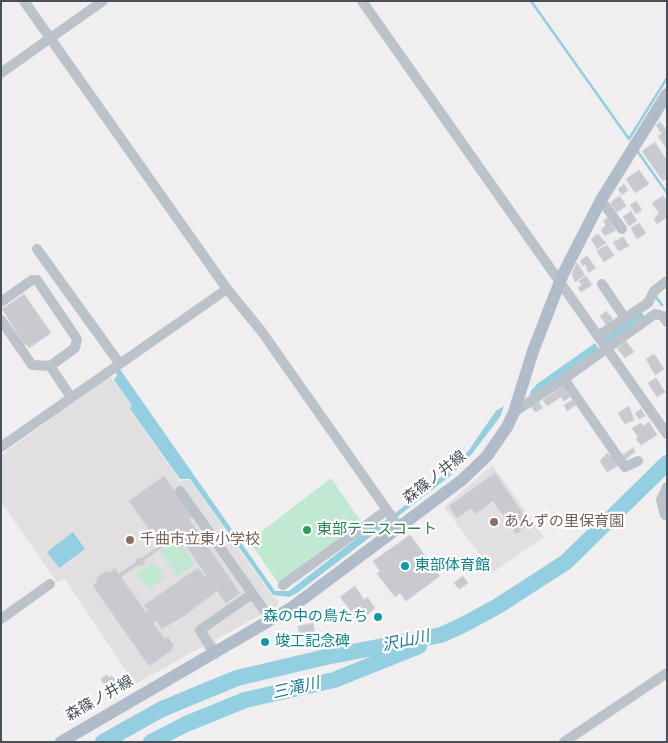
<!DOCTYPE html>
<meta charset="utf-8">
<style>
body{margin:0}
#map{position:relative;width:668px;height:743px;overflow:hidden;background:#f0eeee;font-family:Jost,sans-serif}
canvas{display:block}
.frame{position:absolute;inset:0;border:2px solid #485159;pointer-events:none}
</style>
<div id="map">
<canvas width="668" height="743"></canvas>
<div class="frame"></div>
</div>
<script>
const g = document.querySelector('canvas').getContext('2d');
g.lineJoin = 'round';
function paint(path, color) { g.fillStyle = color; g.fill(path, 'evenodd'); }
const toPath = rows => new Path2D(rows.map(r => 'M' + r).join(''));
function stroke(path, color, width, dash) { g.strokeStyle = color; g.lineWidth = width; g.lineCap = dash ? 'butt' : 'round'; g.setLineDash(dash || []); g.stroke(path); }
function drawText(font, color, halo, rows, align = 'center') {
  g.font = font + ' Jost,"Noto Sans JP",sans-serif'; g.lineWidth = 4.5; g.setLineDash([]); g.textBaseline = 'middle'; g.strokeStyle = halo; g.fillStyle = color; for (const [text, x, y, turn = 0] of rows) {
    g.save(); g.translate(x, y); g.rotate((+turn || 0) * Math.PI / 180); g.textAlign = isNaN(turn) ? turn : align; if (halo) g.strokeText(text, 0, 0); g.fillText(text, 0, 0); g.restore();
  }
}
const education = toPath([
 [110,376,132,405,130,410,180,481,190,480,272,596,278,600,278,605,215,640,217,644,205,650,202,647,135,684,65,579,57,582,1,502,1,455],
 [492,465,544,537,493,572,444,507]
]);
const green = toPath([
 [331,478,362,523,278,583,249,541],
 [178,539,195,564,177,577,160,551],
 [154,562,165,577,148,589,137,574]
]);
const water = toPath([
 [640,310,645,317,608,342,603,336],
 [595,343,599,350,528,400,531,391,537,384],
 [119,368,275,591,289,591,380,520,382,522,389,518,391,521,297,593,289,597,273,595,190,479,180,479,130,409,132,405,114,380,117,375,115,371],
 [504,406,500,417,471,455,450,476,397,517,394,514,457,464,469,450,496,411],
 [73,532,85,549,59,568,47,552]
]);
const stream = toPath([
 [531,1,629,139,667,78],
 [638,152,667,193],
 [655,296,662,305]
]);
const river = toPath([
 [103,742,162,709,237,678,326,657,441,635,461,626,498,606,566,562,667,463],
 [151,742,186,724,245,700,334,680,419,646]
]);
const building = toPath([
 [660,122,667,131,667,149,658,136,662,134,656,125,660,122],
 [655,142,667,161,667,178,663,181,642,151,655,142],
 [639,170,649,184,635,193,626,179,639,170],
 [624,184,628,190,622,195,618,189,624,184],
 [620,196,626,206,617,212,611,204,612,201,620,196],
 [663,196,667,201,667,217,657,224,654,219,659,213,652,203,663,196],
 [636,201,642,210,636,214,630,205,636,201],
 [631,211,637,221,629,226,623,217,631,211],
 [608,218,616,230,605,236,601,230,606,225,603,221,608,218],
 [639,223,646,233,637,239,631,228,639,223],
 [598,234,606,243,597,249,591,239,598,234],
 [623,237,629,246,619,251,613,242,623,237],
 [607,245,614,255,604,262,597,251,607,245],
 [587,256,596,268,588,273,586,264,583,266,580,261,587,256],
 [577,263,585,275,575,282,572,273,577,263],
 [586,276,592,285,581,292,578,288,582,285,579,281,586,276],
 [24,294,51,333,29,348,26,344,24,345,2,309,24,294],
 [606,311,613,319,606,325,600,316,606,311],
 [626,341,634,352,625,358,617,348,626,341],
 [654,354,664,369,655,375,646,359,654,354],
 [656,378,665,392,657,397,648,383,656,378],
 [563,386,570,397,564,401,561,397,547,406,543,400,563,386],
 [572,400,576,405,567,411,564,405,572,400],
 [539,402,543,408,535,412,531,406,539,402],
 [629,406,634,420,625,424,618,413,629,406],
 [641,409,645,416,639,419,635,413,641,409],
 [649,422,657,435,641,445,636,439,638,437,632,428,641,423,643,426,649,422],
 [633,448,635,452,624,460,621,456,633,448],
 [607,453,613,457,618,466,607,472,600,461,607,453],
 [495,473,530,524,516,534,493,501,475,514,471,508,457,518,449,506,495,473],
 [164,476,193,517,189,519,240,593,226,603,217,591,184,616,162,629,156,621,153,623,165,639,168,637,174,646,171,648,172,650,149,666,93,586,98,580,96,578,107,571,108,573,115,568,119,574,136,562,136,559,142,558,170,538,167,534,157,541,129,501,164,476],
 [179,536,206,575,204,576,198,568,144,605,148,611,146,612,121,577,138,565,141,566,145,564,144,560,179,536],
 [410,535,440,576,406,601,400,593,395,597,377,574,380,571,373,561,410,535],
 [463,576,468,583,459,589,454,583,463,576],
 [355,586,364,600,367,597,375,608,362,620,358,620,340,597,355,586],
 [313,623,315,633,300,636,298,626,313,623],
 [107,675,109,678,112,676,117,683,107,690,101,679,107,675]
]);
const minor = toPath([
 [24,1,227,289,262,332,399,527],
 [362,1,667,434],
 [1,73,103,1],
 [601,200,622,229],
 [37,249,120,364],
 [602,284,625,318],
 [1,302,32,280,37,280,77,339,75,348,50,366,32,365,1,320],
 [598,336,648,303,654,291,667,281],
 [50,366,71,397],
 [564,379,625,467,638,461],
 [514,412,564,379,655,314,663,316,667,322],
 [1,447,227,289],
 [180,491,271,620],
 [665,515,661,500,667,487],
 [283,585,387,510],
 [1,619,50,584],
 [215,654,200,630,252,594],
 [564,742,667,673]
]);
const major = toPath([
 [61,742,291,608,462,480,487,456,507,427,514,412,533,351,563,274,601,200,667,94]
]);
const markers = [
 [494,522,5,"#8d6e63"],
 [307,530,5,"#2e9e5b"],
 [130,540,5,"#8d6e63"],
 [405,566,5,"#0f9aa8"],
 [378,617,5,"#0f9aa8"],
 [265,642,5,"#0f9aa8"]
];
const streetNames = [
 ["森篠ノ井線",435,478,-38],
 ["森篠ノ井線",100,699,-30]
];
const educationNames = [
 ["あんずの里保育園",504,522],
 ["千曲市立東小学校",140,540]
];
const leisureNames = [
 ["東部テニスコート",317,530]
];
const cultureNames = [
 ["東部体育館",415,566],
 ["森の中の鳥たち",368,617,"right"],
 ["竣工記念碑",275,642]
];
const waterNames = [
 ["沢山川",406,642,-12],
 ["三滝川",296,689,-13]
];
paint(education, '#e1dfdf');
paint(green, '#c1e9d2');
paint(water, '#93cfe1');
stroke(stream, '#93cfe1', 2.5);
stroke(river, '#93cfe1', 16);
paint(building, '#c9cad0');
stroke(building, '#d3d4d9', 1);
stroke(minor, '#bbc2c9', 10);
stroke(major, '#b1bcca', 12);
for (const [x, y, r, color] of markers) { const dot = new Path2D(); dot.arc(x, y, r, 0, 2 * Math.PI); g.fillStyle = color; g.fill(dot); stroke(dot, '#fff', 2); }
drawText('15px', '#485159', '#fff', streetNames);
drawText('15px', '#785e54', '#fff', educationNames, 'left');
drawText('15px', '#27864d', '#fff', leisureNames, 'left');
drawText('15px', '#0d838f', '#fff', cultureNames, 'left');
drawText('italic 16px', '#1c7a98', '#fff', waterNames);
</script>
